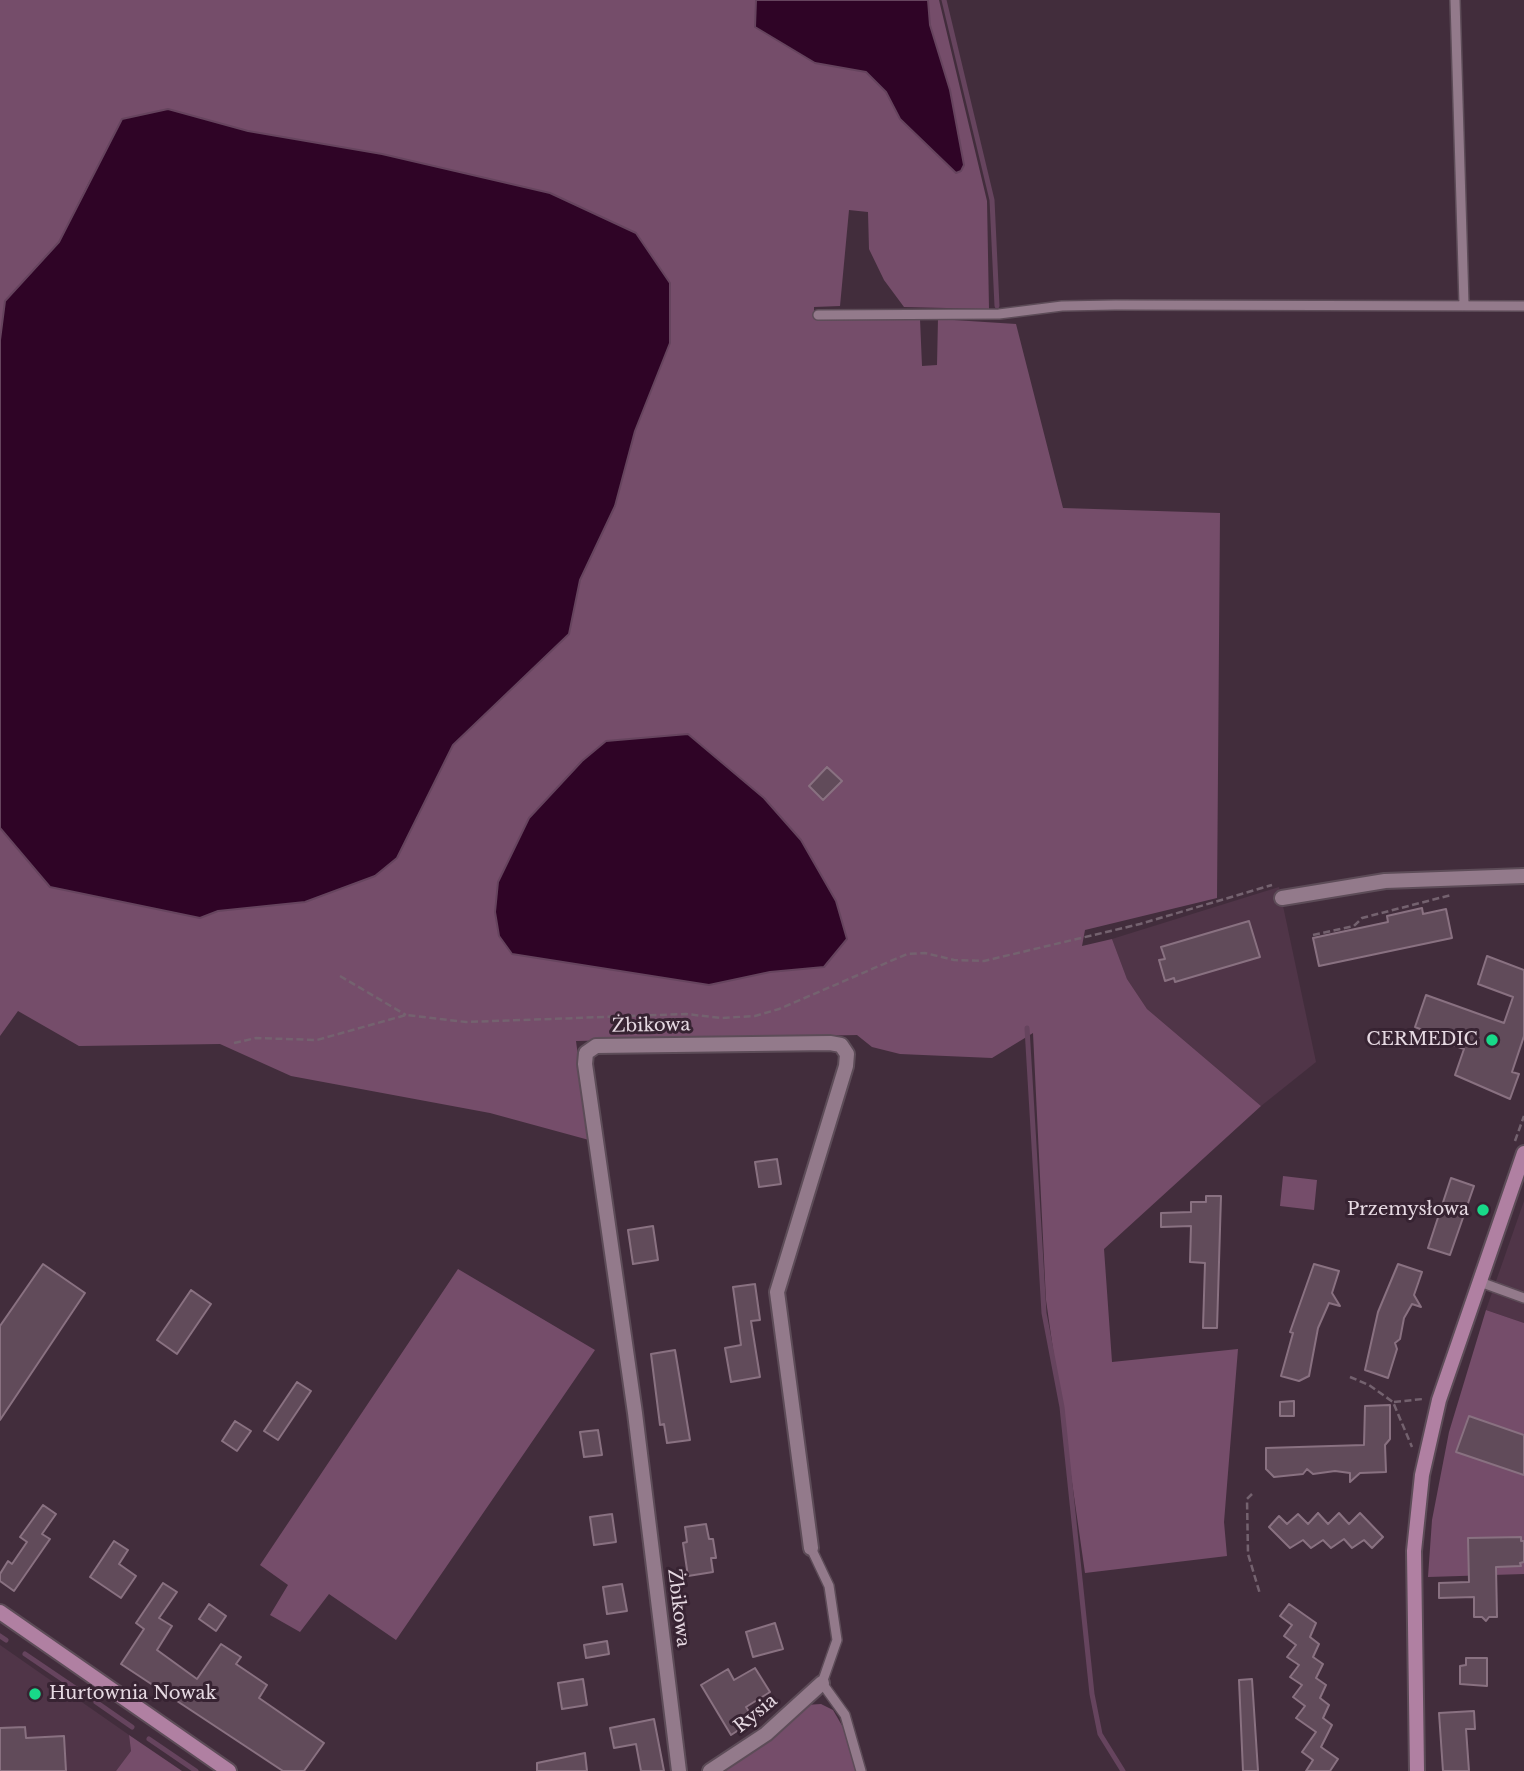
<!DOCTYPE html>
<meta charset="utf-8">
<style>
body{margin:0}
canvas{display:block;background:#422d3c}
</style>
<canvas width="1524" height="1771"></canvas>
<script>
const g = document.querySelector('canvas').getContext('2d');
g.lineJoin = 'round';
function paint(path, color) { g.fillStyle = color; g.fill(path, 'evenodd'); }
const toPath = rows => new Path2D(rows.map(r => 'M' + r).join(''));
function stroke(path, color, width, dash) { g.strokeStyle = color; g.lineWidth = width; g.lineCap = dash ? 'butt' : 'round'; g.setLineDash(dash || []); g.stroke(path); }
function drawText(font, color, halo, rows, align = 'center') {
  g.font = font + ' "Libre Baskerville",serif'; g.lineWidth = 6; g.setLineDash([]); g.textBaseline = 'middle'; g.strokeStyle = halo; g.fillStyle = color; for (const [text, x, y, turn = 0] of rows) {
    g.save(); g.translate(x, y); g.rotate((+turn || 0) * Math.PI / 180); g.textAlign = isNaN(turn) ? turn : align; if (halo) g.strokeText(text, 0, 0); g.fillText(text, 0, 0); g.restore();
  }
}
const built = toPath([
 [1279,887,1316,1062,1261,1106,1147,1009,1127,979,1112,939],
 [1524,1201,1524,1323,1486,1310],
 [0,1645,129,1735,131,1751,116,1771,0,1771]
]);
const green = toPath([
 [0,0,756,0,755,27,815,63,866,72,886,92,900,119,961,171,964,165,950,90,930,25,928,0,939,0,987,201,989,309,904,307,884,280,869,249,868,212,849,210,840,306,814,307,814,319,920,319,922,366,937,365,938,319,1016,324,1063,508,1220,513,1217,898,1085,930,1082,946,1112,939,1127,979,1147,1009,1261,1106,1104,1249,1112,1362,1238,1349,1224,1522,1227,1556,1085,1573,1046,1300,1033,1033,992,1058,900,1054,872,1047,857,1035,576,1041,589,1140,490,1113,291,1076,220,1044,79,1046,18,1011,0,1036,0,828,50,887,200,918,218,911,305,902,375,876,397,858,453,745,569,634,580,580,615,506,635,431,550,193,382,154,248,131,168,109,90,180,59,242,6,301,0,340],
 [607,741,730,770,764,798,824,967,770,972,512,954,499,936,495,912,529,818,582,761],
 [1283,1176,1317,1180,1314,1210,1280,1206],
 [458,1269,595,1350,396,1640,329,1594,300,1632,270,1615,288,1585,260,1565],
 [1486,1310,1524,1323,1524,1574,1428,1577,1432,1520,1449,1432],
 [821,1704,833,1710,844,1729,856,1771,724,1771,771,1736,805,1705],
 [129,1735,182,1771,116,1771,131,1751]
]);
const water = toPath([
 [756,0,928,0,930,25,950,90,964,165,961,171,956,173,900,119,886,92,866,72,815,63,755,27,756,0],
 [168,109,248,131,382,154,550,193,636,233,670,283,670,343,635,431,615,506,580,580,569,634,453,745,397,858,375,876,305,902,218,911,200,918,50,887,0,828,0,340,5,301,59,242,122,119,168,109],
 [688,734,764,798,801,840,836,901,847,939,824,967,770,972,709,985,512,954,499,936,495,912,498,882,529,818,582,761,606,741,688,734]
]);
const stream = toPath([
 [944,0,992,200,997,306],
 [1027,1028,1044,1313,1062,1407,1092,1694,1100,1734,1123,1771],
 [0,1636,6,1640],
 [25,1654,84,1694],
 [96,1702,132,1727],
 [149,1739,196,1771]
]);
const building = toPath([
 [827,767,842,781,823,800,809,786,827,767],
 [1422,908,1423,914,1446,909,1452,938,1319,966,1313,938,1388,922,1387,916,1422,908],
 [1249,921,1260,957,1175,982,1174,978,1165,981,1159,960,1165,959,1161,947,1249,921],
 [1487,956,1524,970,1524,1036,1512,1072,1519,1074,1510,1099,1455,1075,1464,1049,1432,1038,1433,1034,1415,1027,1426,995,1504,1023,1513,997,1478,984,1487,956],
 [777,1159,781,1184,759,1187,755,1162,777,1159],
 [1451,1178,1474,1186,1450,1255,1428,1248,1451,1178],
 [1206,1196,1221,1196,1217,1328,1203,1328,1205,1263,1190,1262,1191,1226,1161,1227,1161,1213,1191,1212,1191,1202,1206,1202,1206,1196],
 [653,1226,658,1260,633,1264,628,1230,653,1226],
 [43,1264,85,1293,0,1420,0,1326,43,1264],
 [1314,1264,1339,1271,1332,1293,1340,1306,1329,1303,1318,1328,1309,1376,1299,1381,1281,1376,1293,1333,1290,1332,1314,1264],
 [1398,1264,1422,1272,1414,1295,1421,1307,1412,1304,1404,1318,1400,1339,1395,1343,1397,1349,1388,1378,1365,1370,1378,1312,1398,1264],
 [755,1284,760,1320,751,1321,760,1377,731,1382,725,1348,741,1345,733,1287,755,1284],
 [191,1290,211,1304,177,1354,157,1340,191,1290],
 [675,1350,690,1440,667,1443,664,1424,660,1425,651,1354,675,1350],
 [297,1382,311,1391,278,1440,264,1431,297,1382],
 [1294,1401,1294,1416,1280,1416,1280,1402,1294,1401],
 [1390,1405,1390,1439,1385,1445,1386,1472,1360,1473,1350,1482,1350,1473,1335,1471,1313,1474,1307,1469,1303,1474,1274,1477,1266,1469,1266,1448,1364,1445,1365,1406,1390,1405],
 [1469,1416,1524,1435,1524,1475,1456,1452,1469,1416],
 [235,1421,251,1431,237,1451,222,1441,235,1421],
 [598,1430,602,1455,584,1457,580,1432,598,1430],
 [43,1505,56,1514,42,1534,50,1539,14,1591,0,1581,0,1574,8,1561,12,1564,27,1542,20,1537,43,1505],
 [1318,1513,1328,1524,1339,1513,1349,1524,1360,1513,1383,1537,1372,1548,1364,1540,1352,1548,1344,1539,1331,1548,1323,1540,1311,1548,1303,1540,1290,1548,1269,1527,1279,1516,1287,1524,1298,1514,1308,1524,1318,1513],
 [612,1514,616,1542,594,1545,590,1517,612,1514],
 [706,1524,709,1539,713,1539,716,1558,711,1558,713,1572,688,1576,683,1543,687,1542,685,1527,706,1524],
 [1521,1537,1521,1541,1524,1541,1524,1562,1520,1563,1521,1566,1496,1567,1497,1617,1489,1617,1486,1621,1482,1617,1474,1617,1474,1597,1439,1598,1439,1583,1469,1582,1468,1538,1521,1537],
 [114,1541,128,1550,119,1564,136,1576,121,1598,90,1577,114,1541],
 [163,1583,177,1592,159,1618,172,1626,157,1650,197,1679,221,1644,241,1657,236,1664,267,1685,259,1698,324,1743,304,1771,283,1771,121,1664,144,1629,136,1623,163,1583],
 [622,1584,627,1611,607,1614,603,1587,622,1584],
 [209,1604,226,1616,216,1631,199,1619,209,1604],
 [1289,1604,1316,1623,1310,1637,1319,1644,1313,1657,1323,1664,1316,1678,1326,1685,1320,1698,1329,1705,1323,1718,1332,1725,1321,1747,1338,1759,1330,1771,1306,1771,1313,1760,1302,1752,1316,1732,1296,1718,1305,1706,1293,1697,1302,1685,1290,1677,1299,1665,1287,1657,1296,1645,1284,1636,1292,1625,1280,1616,1289,1604],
 [775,1623,783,1649,753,1657,746,1632,775,1623],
 [607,1641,609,1654,586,1658,584,1645,607,1641],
 [1466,1658,1487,1658,1487,1686,1460,1684,1460,1666,1466,1665,1466,1658],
 [755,1668,770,1692,746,1707,754,1720,731,1735,701,1685,728,1669,734,1680,755,1668],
 [583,1679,587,1705,562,1709,558,1683,583,1679],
 [1252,1679,1258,1771,1243,1771,1239,1680,1252,1679],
 [1474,1711,1475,1729,1466,1729,1469,1771,1443,1771,1439,1713,1474,1711],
 [654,1719,664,1771,641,1771,636,1744,614,1748,610,1728,654,1719],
 [25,1727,26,1738,64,1736,66,1771,0,1771,0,1728,25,1727],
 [585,1753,587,1771,537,1771,537,1763,585,1753]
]);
const path = toPath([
 [1313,935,1354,926,1362,918,1451,895],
 [340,976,406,1015],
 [234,1043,256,1038,317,1040,406,1015,466,1022,686,1014,721,1018,755,1016,779,1009,907,954,925,953,954,960,984,961,1140,924,1272,885],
 [1515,1141,1524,1116],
 [1350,1377,1369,1385,1393,1402,1412,1447],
 [1394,1402,1423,1399],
 [1252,1494,1247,1499,1248,1554,1260,1594]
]);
const lane = toPath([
 [1455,0,1464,304],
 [818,315,999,314,1062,306,1115,305,1524,306],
 [1480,1282,1524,1298],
 [811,1548,829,1586,837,1640,822,1683,845,1715,861,1771]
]);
const street = toPath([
 [1282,898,1385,881,1524,876],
 [679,1771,635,1413,585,1064,586,1053,596,1046,830,1043,841,1045,847,1054,846,1066,777,1292,811,1548],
 [710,1771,766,1734,822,1683]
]);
const secondary = toPath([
 [0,1612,229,1771],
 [1417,1771,1414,1551,1422,1475,1439,1400,1524,1153]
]);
const markers = [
 [1492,1040,7,"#18d989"],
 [1483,1210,7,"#18d989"],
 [35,1694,7,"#18d989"]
];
const streetNames = [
 ["Żbikowa",651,1026,-1],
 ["Żbikowa",678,1608,83],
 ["Rysia",756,1714,-39]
];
const poiNames = [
 ["CERMEDIC",1478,1040],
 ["Przemysłowa",1469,1210],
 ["Hurtownia Nowak",49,1694,"left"]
];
paint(built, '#503548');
paint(green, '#754d6a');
paint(water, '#2f0426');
stroke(water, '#66445e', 2);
stroke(stream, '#66445e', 5);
paint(building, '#614b5a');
stroke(building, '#897181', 2);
stroke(lane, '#5d4c58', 12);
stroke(street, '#5d4c58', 18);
stroke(secondary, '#5d4c58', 18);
stroke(path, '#74626f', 2.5, [7, 3.5]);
stroke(lane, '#937a8b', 9);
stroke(street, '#937a8b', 14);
stroke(secondary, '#b080a2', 14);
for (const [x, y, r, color] of markers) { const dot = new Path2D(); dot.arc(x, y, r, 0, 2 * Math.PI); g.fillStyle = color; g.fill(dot); stroke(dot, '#372332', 2.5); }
drawText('18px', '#e6d9e2', '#372332', streetNames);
drawText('18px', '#e6d9e2', '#372332', poiNames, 'right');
</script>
